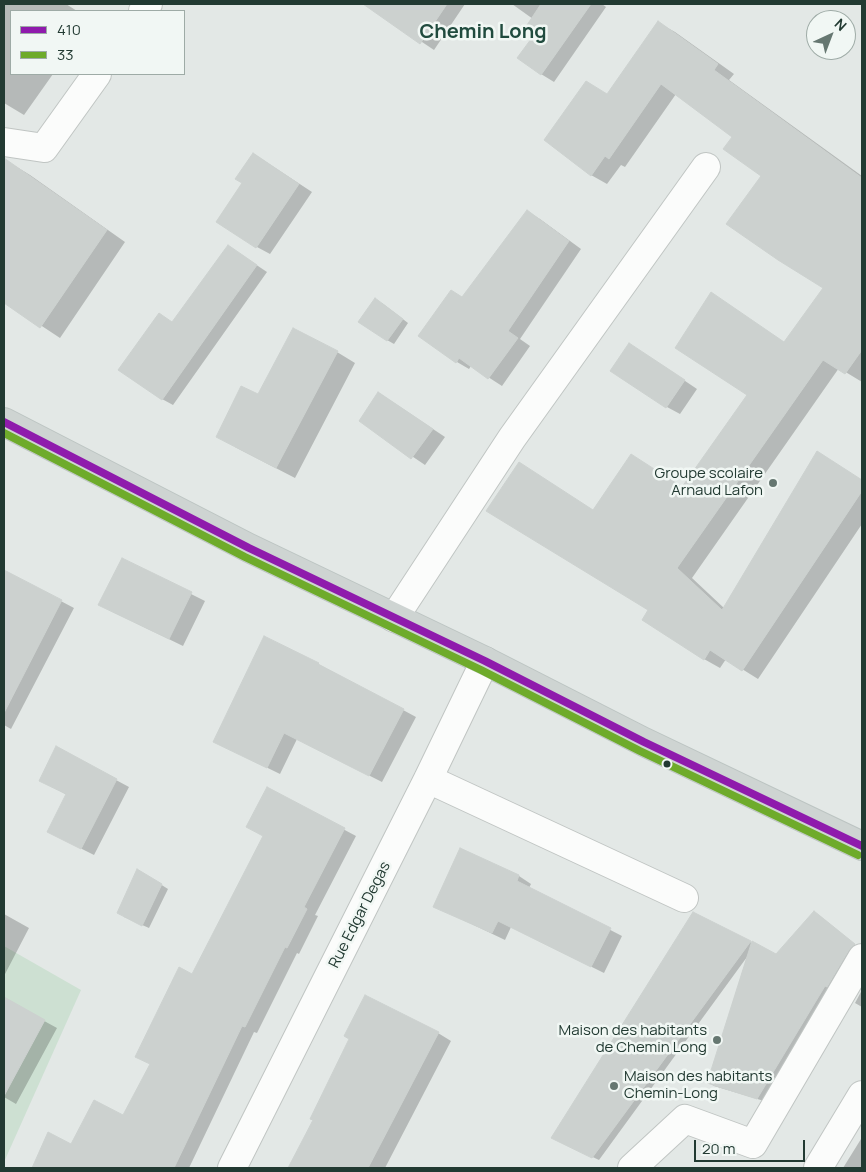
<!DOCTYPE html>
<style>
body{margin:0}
#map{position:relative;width:866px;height:1172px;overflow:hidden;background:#e3e8e6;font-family:Manrope,sans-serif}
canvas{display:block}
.frame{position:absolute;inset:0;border:5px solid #223a32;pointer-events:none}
.legend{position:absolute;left:10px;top:10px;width:175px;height:65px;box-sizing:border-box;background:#f1f7f4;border:1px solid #9eaba6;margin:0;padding:6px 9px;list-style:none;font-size:15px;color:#223a32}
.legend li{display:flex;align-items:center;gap:10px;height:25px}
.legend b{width:25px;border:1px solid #9eaba6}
.north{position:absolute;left:806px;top:10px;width:50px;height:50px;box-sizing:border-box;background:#f1f7f4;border:1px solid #9eaba6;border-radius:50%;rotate:43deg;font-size:14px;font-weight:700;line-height:20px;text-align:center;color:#223a32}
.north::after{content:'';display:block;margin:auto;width:18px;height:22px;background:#667771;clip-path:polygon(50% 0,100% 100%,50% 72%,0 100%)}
.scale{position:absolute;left:694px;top:1140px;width:111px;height:22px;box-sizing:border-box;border:2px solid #223a32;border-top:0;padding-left:6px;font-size:15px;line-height:18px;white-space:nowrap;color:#223a32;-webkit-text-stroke:4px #f1f7f4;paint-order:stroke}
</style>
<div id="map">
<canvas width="866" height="1172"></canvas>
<div class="frame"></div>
<ul class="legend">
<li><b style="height:6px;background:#8f1bac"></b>410</li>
<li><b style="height:6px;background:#6eab2b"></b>33</li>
</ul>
<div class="north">N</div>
<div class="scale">20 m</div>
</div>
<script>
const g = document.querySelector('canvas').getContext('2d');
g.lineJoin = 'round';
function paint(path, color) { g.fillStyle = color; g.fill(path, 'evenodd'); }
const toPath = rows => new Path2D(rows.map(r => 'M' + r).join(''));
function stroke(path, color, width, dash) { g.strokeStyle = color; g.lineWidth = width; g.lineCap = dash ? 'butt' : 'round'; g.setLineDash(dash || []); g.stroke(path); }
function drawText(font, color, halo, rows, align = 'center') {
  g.font = font + ' Manrope,sans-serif'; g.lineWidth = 5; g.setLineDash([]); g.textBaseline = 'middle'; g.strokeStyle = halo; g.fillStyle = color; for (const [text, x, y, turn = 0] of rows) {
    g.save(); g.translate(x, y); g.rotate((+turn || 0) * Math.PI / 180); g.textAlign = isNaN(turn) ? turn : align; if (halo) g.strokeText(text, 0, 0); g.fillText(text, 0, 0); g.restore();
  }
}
const green = toPath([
 [4,946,81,990,4,1162]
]);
const shadow = toPath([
 [4,4,66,4,77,11,11,11,11,74,53,74,24,115,4,103],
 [373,4,465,4,434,50,371,8],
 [512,4,602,4,606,7,554,82,541,74,533,19],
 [659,23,675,32,734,74,729,80,862,176,862,382,839,368,692,578,724,608,833,462,862,481,862,524,758,679,726,659,720,668,704,659,650,610,594,511,683,488,749,395,711,294,785,343,825,288,762,176,734,136,676,94,625,167,621,165,607,184,591,175,608,95],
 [254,154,312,192,270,254,257,247,243,183],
 [12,164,30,175,125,242,60,338,4,301,4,176],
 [528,212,540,219,581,249,520,339,530,346,502,386,471,366,469,369,457,362,463,298],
 [228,246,267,272,173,405,162,399,173,322],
 [382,303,408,323,394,344,387,340],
 [337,352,355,363,295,478,235,447,259,396],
 [642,352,697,389,680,414,667,407],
 [379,393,445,437,425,465,360,421],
 [123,560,205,601,183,646,113,612],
 [4,571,74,608,11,729,4,725],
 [318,664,416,717,382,782,297,739,280,774,227,748],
 [40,780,116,780,129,787,94,855,62,839,67,795],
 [268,789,356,836,315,915,318,916,299,954,297,953,257,1033,254,1032,189,1168,36,1168,34,1167,124,1117,151,1064,193,976,264,836],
 [461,849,519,876,531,884,529,888,622,936,604,973,511,927,505,940,434,906],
 [138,870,168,889,149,928,124,917],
 [694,913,777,956,820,916,860,949,764,1101,714,1086,708,1082,747,957,599,1160,559,1141],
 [4,914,29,928,4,976],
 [862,990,862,1007,855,1003],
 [4,999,57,1028,16,1104,4,1097],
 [438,1033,451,1041,385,1168,290,1168,315,1120],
 [861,1139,862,1168,843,1168]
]);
const building = toPath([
 [363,4,447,4,420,44,363,4],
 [541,4,591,4,541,75,517,58,534,35,525,28,541,4],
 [658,21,718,64,714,70,862,178,862,350,845,374,823,360,677,568,722,610,817,451,862,480,862,491,742,671,710,650,704,660,642,620,648,610,486,511,519,462,593,510,631,454,682,487,747,395,675,348,711,292,784,342,823,288,778,260,726,224,761,176,723,149,732,137,661,84,609,159,605,156,591,176,544,140,586,81,607,94,658,21],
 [253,153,299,184,256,248,216,222,242,183,235,179,253,153],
 [4,158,107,230,40,328,4,303,4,158],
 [527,210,569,241,508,331,518,338,488,379,459,358,456,363,418,336,451,290,462,297,527,210],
 [228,245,257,265,162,400,118,370,159,313,172,322,228,245],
 [375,298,403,319,387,341,358,322,375,298],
 [293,328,338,351,276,468,216,437,241,386,258,394,293,328],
 [629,343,685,380,666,408,610,371,629,343],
 [378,392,433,429,411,459,359,421,378,392],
 [122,558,192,592,169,639,98,605,122,558],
 [4,570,62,600,4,713,4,570],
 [264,636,319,663,318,664,404,709,369,776,284,733,267,768,213,742,264,636],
 [56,746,117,779,81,849,47,832,66,794,39,781,56,746],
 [267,787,345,828,304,907,307,909,287,948,285,947,245,1027,242,1026,174,1168,32,1168,48,1132,71,1144,94,1100,123,1115,150,1064,135,1057,179,967,192,974,263,836,246,827,267,787],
 [460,848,519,875,517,881,611,928,591,967,498,921,492,933,433,907,460,848],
 [137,869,162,884,142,926,117,913,137,869],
 [814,911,855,944,849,950,827,987,825,986,757,1099,707,1083,752,941,776,954,814,911],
 [693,912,751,941,592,1158,551,1138,693,912],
 [365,995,439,1032,368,1168,288,1168,313,1120,310,1119,349,1039,344,1036,365,995],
 [4,997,45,1020,4,1096,4,997]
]);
const minor = toPath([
 [143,11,148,4],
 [4,142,44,148,97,74],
 [394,618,512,438,706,167],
 [428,779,684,898],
 [232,1168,428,779,485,661],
 [632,1168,685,1119,753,1144,862,958],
 [818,1168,862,1095]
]);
const major = toPath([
 [4,422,249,548,485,661,644,742,862,846]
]);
const bus1 = toPath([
 [4,422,249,548,485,661,644,742,862,846]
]);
const bus2 = toPath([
 [4,433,245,557,481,670,640,751,858,855]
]);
const markers = [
 [773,483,5,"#667771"],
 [667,764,4.5,"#223a32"],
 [717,1040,5,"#667771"],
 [614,1086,5,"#667771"]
];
const poiNames = [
 ["Groupe scolaire",763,474],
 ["Arnaud Lafon",763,491],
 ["Maison des habitants",707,1031],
 ["de Chemin Long",707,1048],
 ["Maison des habitants",624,1077,"left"],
 ["Chemin-Long",624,1094,"left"]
];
const streetNames = [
 ["Rue Edgar Degas",360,915,-63]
];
const districtNames = [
 ["Chemin Long",483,32]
];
paint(green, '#cde0d2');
paint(shadow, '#0003');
paint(building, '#ccd1cf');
stroke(building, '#ccd1cf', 1);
stroke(minor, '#c0c5c3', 30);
stroke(major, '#bcc4c2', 30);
stroke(minor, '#fbfcfb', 28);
stroke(major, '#ced4d2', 28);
stroke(bus1, '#8f1bac', 8);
stroke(bus2, '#6eab2b', 8);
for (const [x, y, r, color] of markers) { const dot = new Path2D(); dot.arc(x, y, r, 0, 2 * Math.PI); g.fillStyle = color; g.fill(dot); stroke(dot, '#f1f7f4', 2); }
drawText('15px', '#223a32', '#f1f7f4', poiNames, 'right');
drawText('15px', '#223a32', '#f1f7f4', streetNames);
drawText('bold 20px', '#204b3e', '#f1f7f4', districtNames);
</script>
